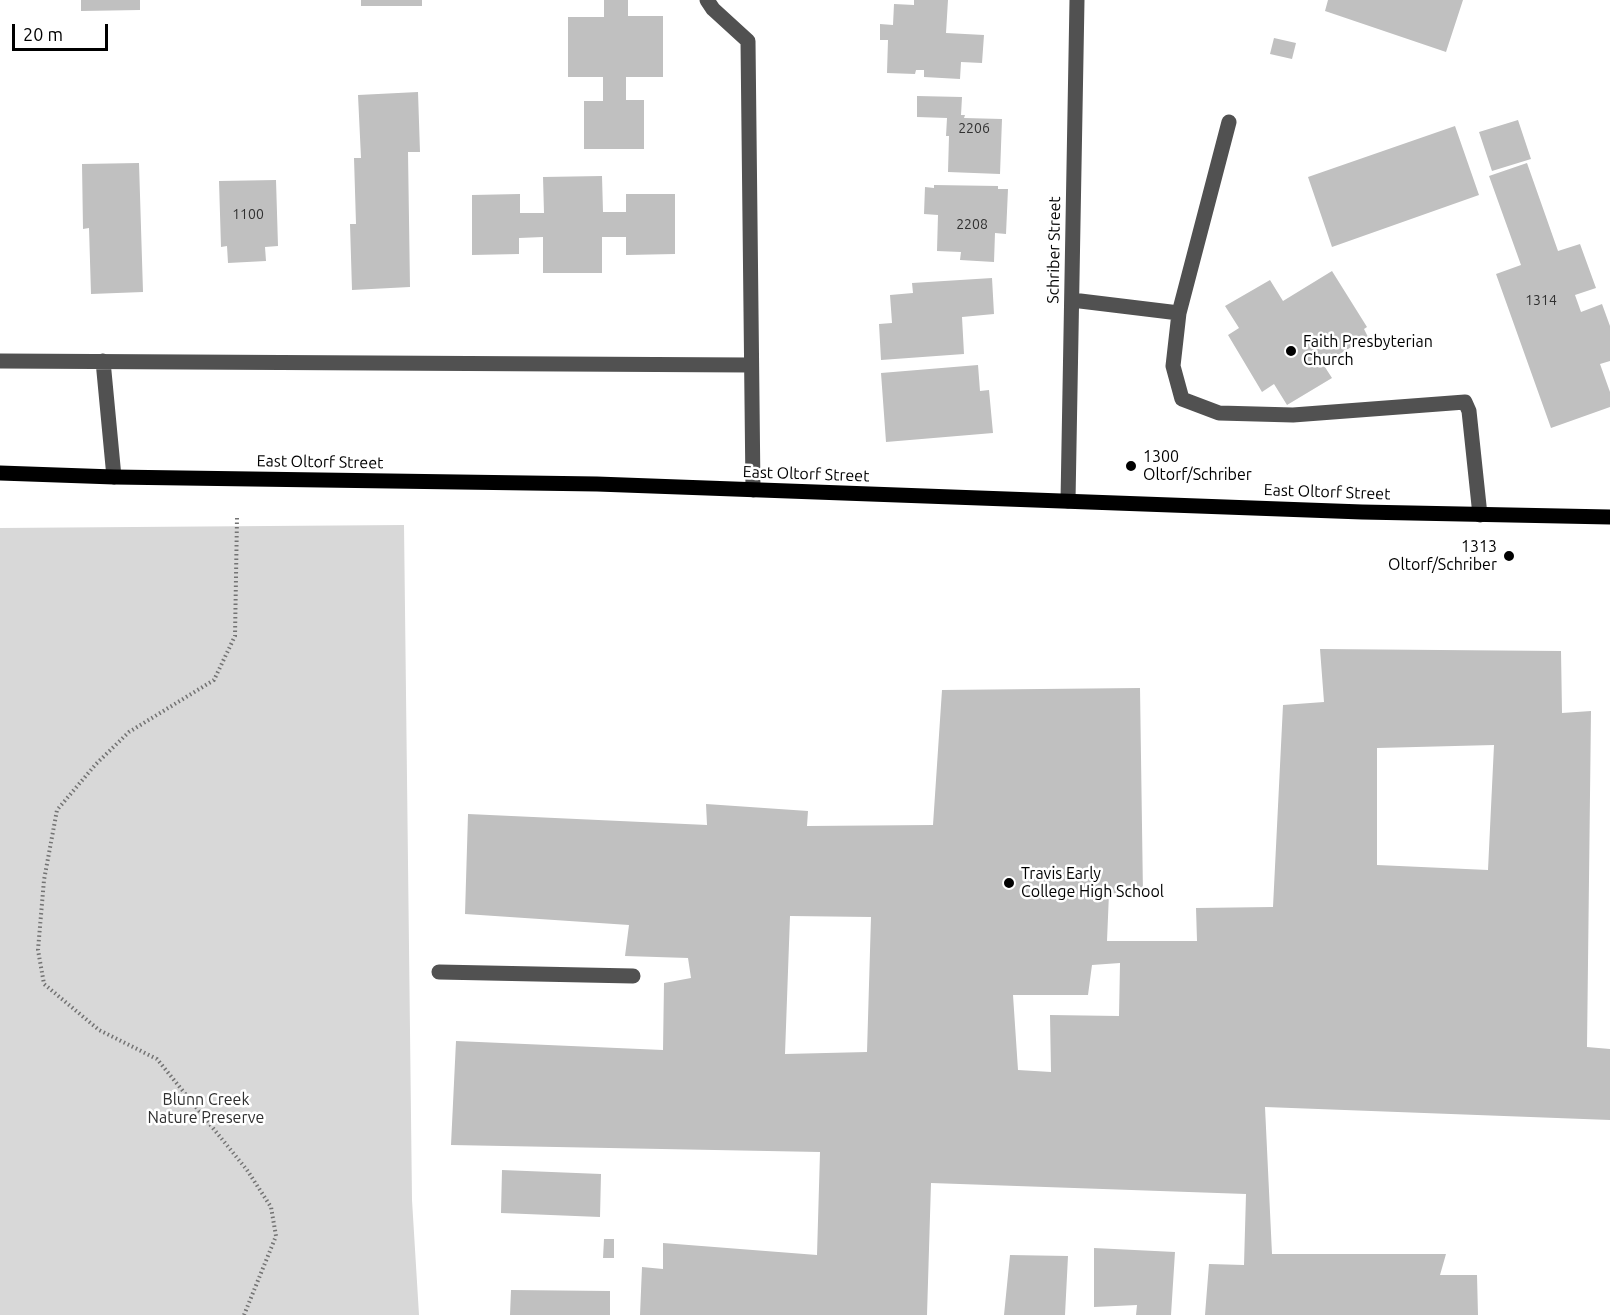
<!DOCTYPE html>
<style>
body{margin:0}
#map{position:relative;width:1610px;height:1315px;overflow:hidden;background:#fff;font-family:Ubuntu,sans-serif}
canvas{display:block}
.scale{position:absolute;left:12px;top:24px;width:96px;height:27px;box-sizing:border-box;border:3px solid #000;border-top:0;padding-left:8px;font-size:18px;line-height:21px;white-space:nowrap;color:#000;-webkit-text-stroke:4px #fff;paint-order:stroke}
</style>
<div id="map">
<canvas width="1610" height="1315"></canvas>
<div class="scale">20 m</div>
</div>
<script>
const g = document.querySelector('canvas').getContext('2d');
g.lineJoin = 'round';
function paint(path, color) { g.fillStyle = color; g.fill(path, 'evenodd'); }
const toPath = rows => new Path2D(rows.map(r => 'M' + r).join(''));
function stroke(path, color, width, dash) { g.strokeStyle = color; g.lineWidth = width; g.lineCap = dash ? 'butt' : 'round'; g.setLineDash(dash || []); g.stroke(path); }
function drawText(font, color, halo, rows, align = 'center') {
  g.font = font + ' Ubuntu,sans-serif'; g.lineWidth = 5; g.setLineDash([]); g.textBaseline = 'middle'; g.strokeStyle = halo; g.fillStyle = color; for (const [text, x, y, turn = 0] of rows) {
    g.save(); g.translate(x, y); g.rotate((+turn || 0) * Math.PI / 180); g.textAlign = isNaN(turn) ? turn : align; if (halo) g.strokeText(text, 0, 0); g.fillText(text, 0, 0); g.restore();
  }
}
const green = toPath([
 [404,525,412,1200,419,1315,0,1315,0,528]
]);
const building = toPath([
 [81,0,140,0,140,10,81,11],
 [361,0,422,0,422,6,361,6],
 [604,0,628,0,628,16,663,16,663,77,626,77,626,100,644,100,644,149,584,149,584,101,603,101,603,77,568,77,568,17,604,17],
 [914,0,948,0,946,33,984,35,982,63,961,62,960,79,924,77,924,70,916,70,915,74,887,73,888,40,880,40,880,24,893,25,894,4,914,5],
 [1328,0,1463,0,1446,52,1325,11],
 [1274,38,1296,43,1292,59,1270,54],
 [418,92,420,152,408,152,410,287,352,290,350,224,356,224,354,158,361,158,358,95],
 [917,96,962,97,961,115,965,115,964,118,1002,119,1000,174,948,172,949,136,946,136,947,118,917,117],
 [1518,120,1531,159,1492,171,1479,132],
 [1455,126,1479,195,1332,247,1308,177],
 [139,163,143,292,91,294,89,228,83,229,82,164],
 [1527,163,1558,251,1580,244,1596,288,1575,295,1581,312,1602,304,1610,326,1610,361,1600,364,1610,392,1610,407,1551,428,1496,274,1521,265,1489,176],
 [602,176,603,212,626,212,626,194,675,194,675,254,626,255,626,237,602,237,602,273,543,273,543,237,519,238,519,254,472,255,472,195,520,194,520,213,544,213,543,177],
 [276,180,278,246,265,247,266,261,228,263,227,246,221,247,219,181],
 [934,185,998,186,998,189,1008,189,1006,234,995,233,994,262,960,260,961,252,937,251,938,215,924,214,925,187,934,188],
 [1332,271,1367,327,1364,329,1368,337,1323,364,1332,378,1287,405,1274,384,1262,392,1228,335,1239,328,1225,306,1270,280,1283,301],
 [992,278,994,314,962,317,964,354,881,360,879,324,892,323,890,295,913,293,912,283],
 [978,365,980,391,989,390,993,433,886,442,881,373],
 [1320,649,1561,651,1562,713,1591,711,1587,1047,1610,1049,1610,1120,1265,1107,1272,1254,1446,1254,1440,1275,1477,1275,1478,1315,1205,1315,1209,1264,1244,1265,1246,1194,931,1183,927,1315,640,1315,642,1267,663,1269,663,1243,817,1255,820,1152,451,1145,456,1041,663,1050,664,983,691,978,688,958,625,956,629,925,465,914,468,814,707,825,706,804,808,811,807,826,933,825,942,690,1140,688,1143,895,1109,893,1107,941,1197,941,1196,908,1273,907,1283,705,1324,702],
 [1494,745,1488,870,1377,865,1377,748],
 [790,916,871,917,867,1052,785,1054],
 [1120,963,1119,1016,1050,1015,1051,1072,1018,1070,1013,995,1088,995,1092,965],
 [502,1170,601,1174,600,1217,501,1213],
 [604,1239,614,1239,614,1258,603,1258],
 [1094,1248,1175,1252,1171,1315,1136,1315,1137,1305,1094,1307],
 [1010,1255,1068,1256,1065,1315,1004,1315],
 [511,1290,610,1291,610,1315,510,1315]
]);
const path = toPath([
 [237,518,235,636,214,680,129,732,96,764,57,810,44,880,38,950,44,984,99,1030,157,1059,247,1170,271,1207,276,1236,244,1315]
]);
const minor = toPath([
 [707,0,713,9,748,41,753,490],
 [1072,300,1179,313,1173,366,1182,399,1219,413,1293,415,1465,402,1469,411,1480,515],
 [1179,313,1229,122],
 [0,361,749,365],
 [103,361,114,477],
 [1068,501,1077,0],
 [439,972,633,976]
]);
const major = toPath([
 [0,473,114,477,597,484,1362,512,1610,517]
]);
const markers = [
 [1291,351,6,"#000"],
 [1131,466,6,"#000"],
 [1509,556,6,"#000"],
 [1009,883,6,"#000"]
];
const numberNames = [
 ["2206",974,128],
 ["1100",248,214],
 ["2208",972,224],
 ["1314",1541,300]
];
const streetNames = [
 ["Schriber Street",1054,250,-89],
 ["East Oltorf Street",320,462,1],
 ["East Oltorf Street",806,474,2],
 ["East Oltorf Street",1327,492,2]
];
const poiNames = [
 ["Faith Presbyterian",1303,342],
 ["Church",1303,360],
 ["1300",1143,457],
 ["Oltorf/Schriber",1143,475],
 ["1313",1497,547,"right"],
 ["Oltorf/Schriber",1497,565,"right"],
 ["Travis Early",1021,874],
 ["College High School",1021,892]
];
const parkNames = [
 ["Blunn Creek",206,1100],
 ["Nature Preserve",206,1118]
];
paint(green, '#d8d8d8');
paint(building, '#c0c0c0');
stroke(path, '#737373', 4, [1.5, 3]);
stroke(minor, '#515151', 15);
stroke(major, '#000', 15);
for (const [x, y, r, color] of markers) { const dot = new Path2D(); dot.arc(x, y, r, 0, 2 * Math.PI); g.fillStyle = color; g.fill(dot); stroke(dot, '#fff', 2); }
drawText('14px', '#303030', null, numberNames);
drawText('16px', '#000', '#fff', streetNames);
drawText('16px', '#000', '#fff', poiNames, 'left');
drawText('16px', '#2f2f2f', '#fff', parkNames);
</script>
